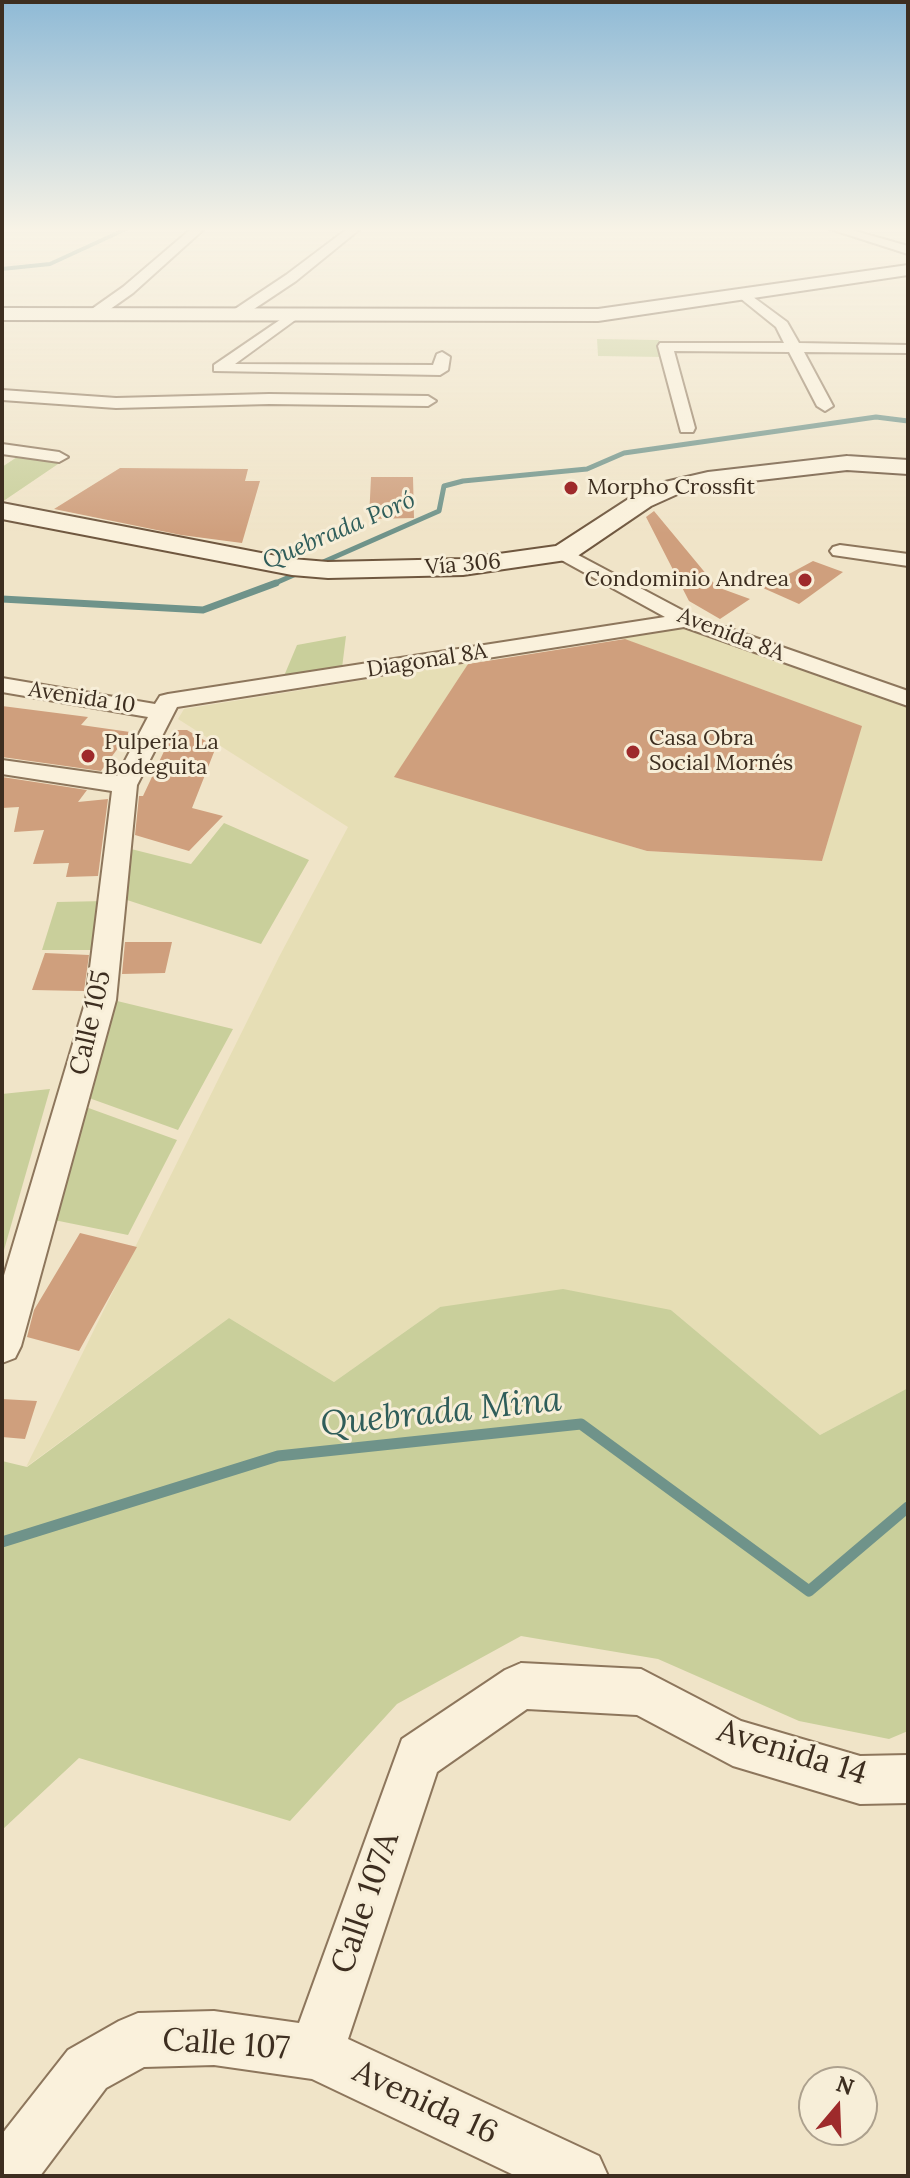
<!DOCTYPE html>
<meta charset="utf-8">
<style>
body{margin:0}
#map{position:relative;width:910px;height:2178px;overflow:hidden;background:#f0e4c8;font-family:Lora,serif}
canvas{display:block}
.frame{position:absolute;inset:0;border:4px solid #3d2e20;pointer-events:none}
.north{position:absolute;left:798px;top:2066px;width:80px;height:80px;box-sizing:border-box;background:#f7eed8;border:2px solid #ada18e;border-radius:50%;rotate:19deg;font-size:22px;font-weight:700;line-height:32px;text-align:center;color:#3d2e20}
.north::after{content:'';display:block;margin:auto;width:28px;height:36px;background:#9e2a2b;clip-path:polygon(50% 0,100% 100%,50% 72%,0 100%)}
</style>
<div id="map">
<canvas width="910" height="2178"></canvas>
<div class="frame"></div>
<div class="north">N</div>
</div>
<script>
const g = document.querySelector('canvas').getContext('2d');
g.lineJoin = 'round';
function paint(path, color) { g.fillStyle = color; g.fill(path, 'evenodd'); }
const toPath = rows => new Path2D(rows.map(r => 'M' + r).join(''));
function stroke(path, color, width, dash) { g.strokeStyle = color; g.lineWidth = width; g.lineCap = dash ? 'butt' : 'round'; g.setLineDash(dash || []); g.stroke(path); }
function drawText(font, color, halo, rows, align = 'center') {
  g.font = font + ' Lora,serif'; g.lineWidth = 6; g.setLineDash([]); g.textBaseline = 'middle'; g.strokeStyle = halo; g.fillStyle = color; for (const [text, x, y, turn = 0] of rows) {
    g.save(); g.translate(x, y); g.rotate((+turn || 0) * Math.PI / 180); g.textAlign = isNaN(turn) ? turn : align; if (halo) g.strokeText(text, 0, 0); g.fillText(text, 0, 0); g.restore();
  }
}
const farmland = toPath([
 [682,628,908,708,908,1388,820,1435,671,1310,440,1307,334,1382,229,1318,26,1467,279,957,348,827,178,719,184,709,469,663,395,776,647,851,822,861,861,726,621,638]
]);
const green = toPath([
 [597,339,659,340,662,357,598,356],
 [20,455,64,460,2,502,2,467],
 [346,636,342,668,284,676,297,645],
 [224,823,309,860,261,944,121,898,127,848,191,864],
 [106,901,94,950,42,950,57,902],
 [113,1000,233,1029,178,1130,89,1098],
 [50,1089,2,1257,2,1094],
 [83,1106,177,1140,128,1235,54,1220],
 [563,1289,671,1310,820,1435,908,1388,908,1731,889,1739,799,1721,658,1659,521,1636,397,1704,290,1821,79,1758,2,1830,2,1461,27,1467,229,1318,334,1382,440,1307]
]);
const streamFar3 = toPath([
 [2,269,50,264,126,229]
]);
const streamFar2 = toPath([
 [271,585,439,511,444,486,463,481,587,469,624,453,876,417,908,421]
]);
const streamFar1 = toPath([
 [2,599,203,610,276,583]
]);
const stream = toPath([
 [2,1542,278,1456,581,1424,809,1591,908,1507]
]);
const building = toPath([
 [120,468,248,469,245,481,260,481,242,543,181,535,54,509],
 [371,477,413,477,414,518,369,519],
 [654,511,717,587,750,599,720,619,689,601,646,517],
 [813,561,843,572,799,604,763,588],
 [625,639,862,726,822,861,647,851,394,777,468,664],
 [2,706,88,717,81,725,130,732,101,771,2,757],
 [174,730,187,730,216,747,192,808,223,816,189,851,135,835,139,796,143,796],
 [2,777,87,790,78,802,108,799,98,876,66,877,69,863,33,864,44,830,14,832,19,807,2,808],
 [125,942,172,942,165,973,122,974],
 [45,953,89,955,84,991,32,990],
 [80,1233,137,1247,79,1351,27,1337,34,1310],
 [2,1399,37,1401,25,1439,2,1437]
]);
const street = toPath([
 [191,229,204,229,133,293,99,317,89,317,89,311,123,287,191,229],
 [347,229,360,229,296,281,242,317,232,317,232,311,286,275,347,229],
 [830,229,848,229,908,246,908,254,830,229],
 [745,291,787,322,799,343,908,345,908,353,804,352,833,406,825,411,817,406,789,352,674,351,695,428,693,432,681,432,658,346,660,343,784,343,776,327,740,298,738,295,745,291],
 [293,311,298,312,298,318,235,364,433,365,437,354,442,352,450,357,448,370,440,375,214,371,214,365,293,311],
 [2,390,116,398,269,394,428,396,436,401,428,406,269,404,116,408,2,400,2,390],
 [2,444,59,452,68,457,59,462,2,454,2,444],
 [840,545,908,554,908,566,833,555,830,551,833,547,840,545],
 [563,547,693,616,908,691,908,706,684,627,177,707,137,785,116,1000,21,1346,15,1358,2,1363,2,1282,86,1000,112,791,2,774,2,760,117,776,148,717,2,692,2,678,155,704,160,696,168,694,665,617,556,557,553,553,563,547],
 [521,1663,641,1669,741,1721,860,1756,908,1755,908,1803,860,1804,733,1766,637,1715,527,1709,437,1772,348,2039,599,2156,608,2176,516,2176,312,2079,214,2065,144,2067,106,2088,40,2176,2,2176,2,2134,68,2050,119,2021,138,2013,214,2011,299,2023,402,1739,505,1670,521,1663]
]);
const secondary = toPath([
 [908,265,908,275,598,321,2,320,2,308,598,309,908,265],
 [847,456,908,460,908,474,847,470,708,486,682,492,651,506,573,559,463,575,328,578,292,575,2,519,2,503,292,559,328,562,463,559,556,546,633,496,665,482,708,472,847,456]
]);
const markers = [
 [571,488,8,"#9e2a2b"],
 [805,580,8,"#9e2a2b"],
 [633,752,8,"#9e2a2b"],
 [88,756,8,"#9e2a2b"]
];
const farPoinames = [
 ["Morpho Crossfit",587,488],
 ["Condominio Andrea",789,580,"right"],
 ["Casa Obra",649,739],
 ["Social Mornés",649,764],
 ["Pulpería La",104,743],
 ["Bodeguita",104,768]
];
const farStreetnames = [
 ["Vía 306",463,565,-5],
 ["Avenida 8A",731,635,21],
 ["Diagonal 8A",427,661,-9],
 ["Avenida 10",82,698,9]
];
const farWaternames = [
 ["Quebrada Poró",339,531,-23]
];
const streetNames = [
 ["Calle 105",91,1023,-77]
];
const nearStreetnames = [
 ["Avenida 14",792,1753,17],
 ["Calle 107A",366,1903,-71],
 ["Calle 107",226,2045,4],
 ["Avenida 16",425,2103,25]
];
const nearWaternames = [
 ["Quebrada Mina",441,1413,-6]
];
paint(farmland, '#e6deb5');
paint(green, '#c9cf9b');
stroke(streamFar3, '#6f938a', 4);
stroke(streamFar2, '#6f938a', 5);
stroke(streamFar1, '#6f938a', 7);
stroke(stream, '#6f938a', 11);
paint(building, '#cf9f7d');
stroke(street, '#8d765c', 4);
stroke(secondary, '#6f573f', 4);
paint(street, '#faf1dc');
paint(secondary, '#faf1dc');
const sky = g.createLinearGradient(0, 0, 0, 534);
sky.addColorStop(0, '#8fbad6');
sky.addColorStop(0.43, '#f8f3e6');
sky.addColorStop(1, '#f8f3e600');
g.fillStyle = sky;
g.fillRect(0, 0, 910, 534);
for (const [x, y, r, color] of markers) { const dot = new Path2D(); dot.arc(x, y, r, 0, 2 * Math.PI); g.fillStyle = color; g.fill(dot); stroke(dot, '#f7eed8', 3); }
drawText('22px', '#3d2e20', '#f7eed8', farPoinames, 'left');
drawText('22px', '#3d2e20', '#f7eed8', farStreetnames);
drawText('italic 24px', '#2f5d5a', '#f7eed8', farWaternames);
drawText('26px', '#3d2e20', '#f7eed8', streetNames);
drawText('32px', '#3d2e20', '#f7eed8', nearStreetnames);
drawText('italic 34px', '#2f5d5a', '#f7eed8', nearWaternames);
</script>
